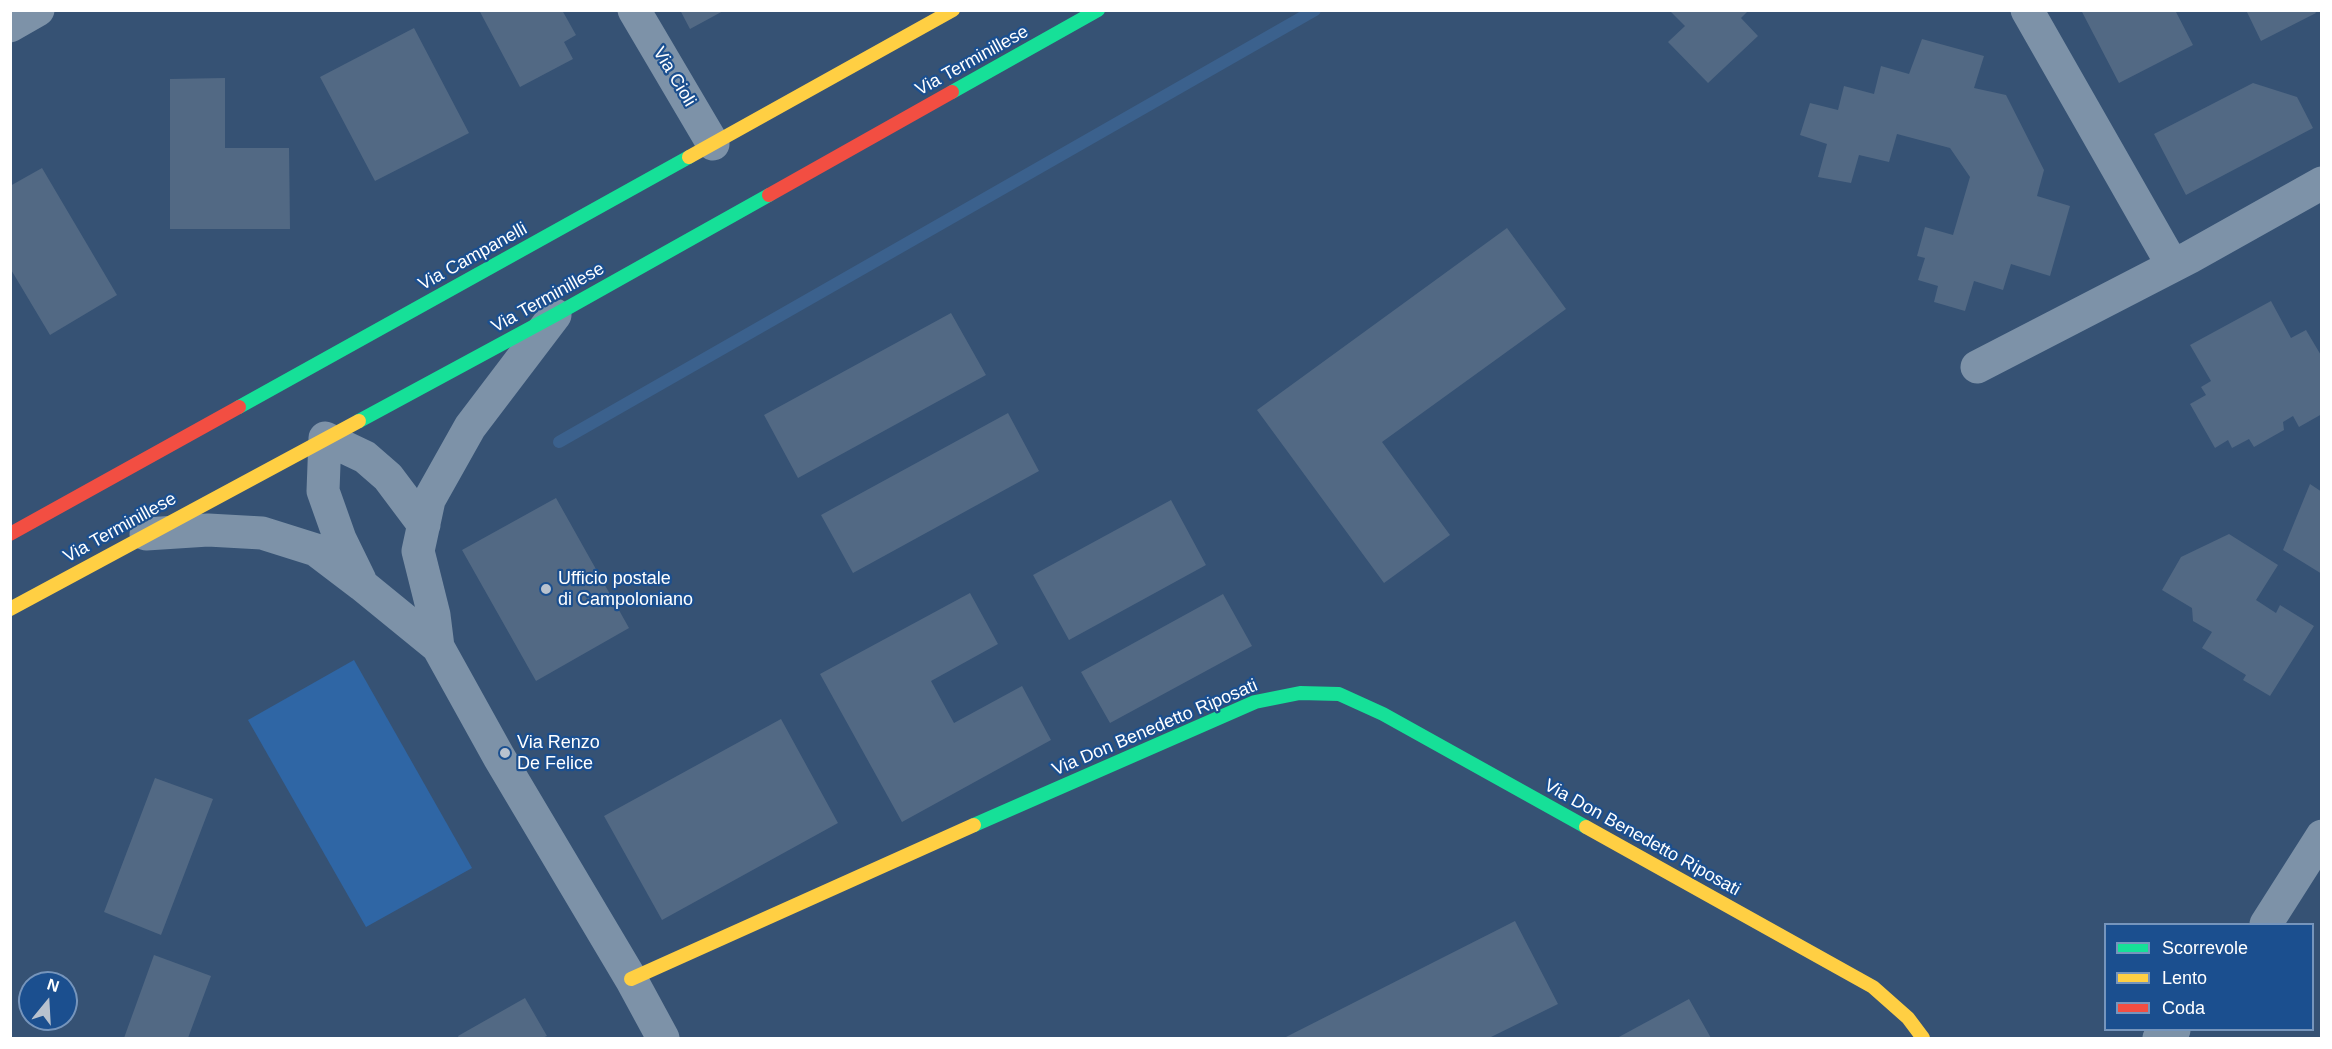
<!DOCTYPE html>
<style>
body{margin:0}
#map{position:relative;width:2332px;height:1049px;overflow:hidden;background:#365274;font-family:Arial,sans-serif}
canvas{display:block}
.frame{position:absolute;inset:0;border:12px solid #fff;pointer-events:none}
.legend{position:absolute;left:2104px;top:923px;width:210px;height:108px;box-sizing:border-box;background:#1b4f8f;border:2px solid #7695bc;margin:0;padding:8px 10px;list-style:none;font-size:18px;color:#fff}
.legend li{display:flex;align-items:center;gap:12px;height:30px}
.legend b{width:30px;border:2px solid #7695bc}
.north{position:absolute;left:18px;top:971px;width:60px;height:60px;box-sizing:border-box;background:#1b4f8f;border:2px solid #7695bc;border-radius:50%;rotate:18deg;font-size:16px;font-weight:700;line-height:24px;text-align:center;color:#fff}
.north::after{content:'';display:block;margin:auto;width:21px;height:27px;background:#b9c2ce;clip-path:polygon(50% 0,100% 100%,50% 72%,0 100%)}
</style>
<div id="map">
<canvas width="2332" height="1049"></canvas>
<div class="frame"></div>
<ul class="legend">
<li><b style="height:8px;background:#16e098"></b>Scorrevole</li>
<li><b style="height:8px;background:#ffcf43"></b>Lento</li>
<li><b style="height:8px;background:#f24e42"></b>Coda</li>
</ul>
<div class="north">N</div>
</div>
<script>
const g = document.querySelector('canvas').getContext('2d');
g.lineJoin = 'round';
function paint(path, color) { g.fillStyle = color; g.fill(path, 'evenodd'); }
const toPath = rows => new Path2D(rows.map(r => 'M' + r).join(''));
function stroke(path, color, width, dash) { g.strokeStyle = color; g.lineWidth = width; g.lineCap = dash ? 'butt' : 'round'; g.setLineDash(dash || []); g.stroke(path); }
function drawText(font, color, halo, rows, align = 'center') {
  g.font = font + ' Arial,sans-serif'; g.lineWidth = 4.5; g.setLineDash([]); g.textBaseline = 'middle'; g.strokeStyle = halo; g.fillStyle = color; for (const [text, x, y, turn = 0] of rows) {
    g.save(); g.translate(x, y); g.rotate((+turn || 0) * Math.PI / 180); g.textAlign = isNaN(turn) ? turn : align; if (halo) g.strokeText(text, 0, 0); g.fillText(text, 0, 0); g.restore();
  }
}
const green = toPath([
 [354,660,472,868,366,927,248,720]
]);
const stream = toPath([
 [559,442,1315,10]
]);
const building = toPath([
 [479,10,562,10,576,35,564,42,573,59,520,87],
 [680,10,725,10,690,29],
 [1669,10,1749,10,1741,18,1758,36,1708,83,1668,42,1685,26],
 [2081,10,2175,10,2193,45,2119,83],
 [2246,10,2314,10,2316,13,2261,41],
 [414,28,469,133,375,181,320,77],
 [1922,39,1984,56,1974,88,2006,95,2044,170,2037,196,2070,206,2050,276,2011,264,2003,290,1974,281,1965,311,1934,302,1938,286,1918,280,1925,258,1917,256,1925,227,1953,235,1970,177,1950,148,1897,134,1889,162,1859,155,1851,183,1818,177,1827,144,1800,135,1810,103,1838,110,1844,86,1874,94,1881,66,1909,74],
 [225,78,225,148,289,148,290,229,170,229,170,79],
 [2253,83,2297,97,2313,128,2186,195,2154,134],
 [42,168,117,295,50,335,10,268,10,186],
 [1507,228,1566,309,1382,442,1450,535,1384,583,1257,410],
 [2271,301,2291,338,2306,330,2322,357,2322,414,2299,427,2293,416,2283,422,2284,430,2254,447,2249,439,2232,448,2228,440,2215,448,2190,404,2206,395,2201,387,2211,381,2190,345],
 [951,313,986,375,798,478,764,415],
 [1008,413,1039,471,853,573,821,515],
 [2310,484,2322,492,2322,574,2283,550],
 [556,498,629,628,536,681,462,550],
 [1171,500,1206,565,1069,640,1033,575],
 [2229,534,2278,565,2256,600,2276,613,2280,605,2314,626,2270,696,2243,680,2246,675,2202,648,2212,632,2193,621,2192,608,2162,590,2181,557],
 [970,593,998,644,931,681,954,723,1022,686,1051,740,902,822,820,674],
 [1223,594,1252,646,1110,723,1081,672],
 [781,719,838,823,662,920,604,816],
 [155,778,213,799,161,935,104,912],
 [1515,921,1558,1004,1489,1038,1284,1038],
 [154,955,211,976,188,1038,124,1038],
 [525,998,547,1036,542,1038,459,1038,458,1036],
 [1689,999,1711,1038,1617,1038]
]);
const street = toPath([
 [634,10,713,144],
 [2027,10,2173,266],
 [10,26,38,10],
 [1977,367,2190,257,2322,183],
 [146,534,208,530,262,533,316,550,362,585,438,647,499,757,631,979,663,1038],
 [360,580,340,539,323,491,325,438,365,457,388,477,424,525],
 [438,647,434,615,418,551,429,500,470,427,555,315],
 [2266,924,2322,836],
 [2159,1038,2174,1030]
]);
const fast = toPath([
 [952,92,1098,10],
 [239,407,689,157],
 [359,421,555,315,769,195],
 [974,825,1255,702,1300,693,1339,694,1383,714,1586,827]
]);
const slow = toPath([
 [689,157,953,10],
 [10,609,359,421],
 [1586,827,1873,987,1908,1018,1923,1038],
 [631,979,974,825]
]);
const jam = toPath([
 [769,195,952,92],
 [10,534,239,407]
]);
const markers = [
 [546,589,6,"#b9c2ce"],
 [505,753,6,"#b9c2ce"]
];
const streetNames = [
 ["Via Terminillese",972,61,-29],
 ["Via Cioli",674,77,59],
 ["Via Campanelli",473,257,-29],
 ["Via Terminillese",548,298,-29],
 ["Via Terminillese",120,528,-29],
 ["Via Don Benedetto Riposati",1155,728,-23],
 ["Via Don Benedetto Riposati",1642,838,29]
];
const poiNames = [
 ["Ufficio postale",558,579],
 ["di Campoloniano",558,600],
 ["Via Renzo",517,743],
 ["De Felice",517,764]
];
paint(green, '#2f66a5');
stroke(stream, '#3b618d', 12);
paint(building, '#526984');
stroke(street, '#7d92a8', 33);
stroke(fast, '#16e098', 14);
stroke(slow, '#ffcf43', 14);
stroke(jam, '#f24e42', 14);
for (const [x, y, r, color] of markers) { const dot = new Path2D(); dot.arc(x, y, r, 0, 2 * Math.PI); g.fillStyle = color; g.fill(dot); stroke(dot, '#1b4f8f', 2); }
drawText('18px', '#fff', '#1b4f8f', streetNames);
drawText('18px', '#fff', '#1b4f8f', poiNames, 'left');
</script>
